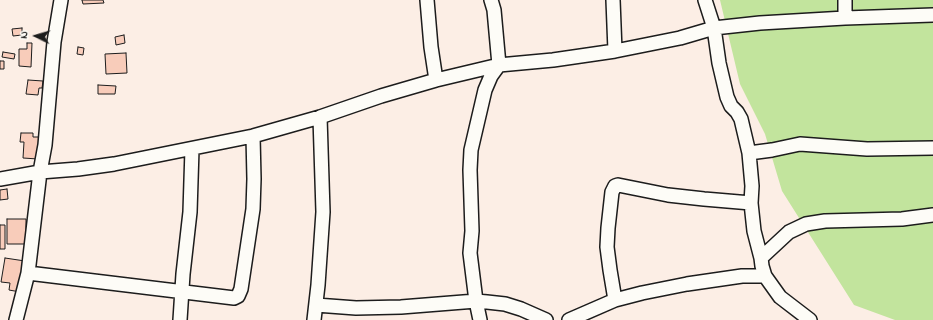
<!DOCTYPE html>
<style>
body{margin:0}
#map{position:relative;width:933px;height:320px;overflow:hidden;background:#fceee5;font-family:"Indie Flower",sans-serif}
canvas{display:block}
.north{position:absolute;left:16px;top:16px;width:40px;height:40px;-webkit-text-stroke:3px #fdfcf7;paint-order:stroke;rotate:275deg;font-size:11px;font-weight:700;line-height:16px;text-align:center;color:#1c1c1c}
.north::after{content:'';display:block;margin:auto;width:14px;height:18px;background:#1c1c1c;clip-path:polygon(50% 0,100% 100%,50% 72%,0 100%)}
</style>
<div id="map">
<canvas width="933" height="320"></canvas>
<div class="north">N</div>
</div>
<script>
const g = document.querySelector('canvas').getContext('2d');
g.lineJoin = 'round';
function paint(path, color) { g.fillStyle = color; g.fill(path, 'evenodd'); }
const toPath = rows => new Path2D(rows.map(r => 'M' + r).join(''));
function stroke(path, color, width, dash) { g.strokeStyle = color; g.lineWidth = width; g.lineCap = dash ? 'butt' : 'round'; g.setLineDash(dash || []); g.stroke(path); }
const green = toPath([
 [720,0,933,0,933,320,895,320,854,305,782,191,765,134,740,84]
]);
const building = toPath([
 [82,0,103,0,104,3,83,4,82,0],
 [22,28,22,35,13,36,12,29,22,28],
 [124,35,125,43,116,45,115,37,124,35],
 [27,43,32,43,31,67,19,66,19,49,27,49,27,43],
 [78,47,84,48,83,55,77,54,78,47],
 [3,52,15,54,14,59,2,57,3,52],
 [126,53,127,73,106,74,105,54,126,53],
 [0,61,4,61,4,69,0,69,0,61],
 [28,80,43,81,42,88,39,88,38,95,26,94,28,80],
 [98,85,116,86,115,94,98,94,98,85],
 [21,133,33,133,33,137,40,137,38,159,23,158,24,142,20,142,21,133],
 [7,189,8,199,0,200,0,190,7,189],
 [7,219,26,219,26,244,7,244,7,219],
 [0,225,5,225,5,249,0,249,0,225],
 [5,258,25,261,20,292,9,290,10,283,1,282,5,258]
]);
const street = toPath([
 [427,0,431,47,436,80],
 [613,0,615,51],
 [705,0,714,28,719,63,727,97,731,106,737,112,741,119,749,153,752,186,751,203,754,231,761,258,762,266,765,276,780,297,810,320],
 [845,0,845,18],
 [749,153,772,150,800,144,867,149,933,148],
 [0,179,40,172,78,169,114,164,253,136,320,117,381,96,436,80,499,65,553,60,615,51,680,38,714,28,760,23,845,18,933,15],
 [761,258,789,232,806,224,825,221,902,219,933,215],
 [28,273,234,298,238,296,241,289,253,209,254,179,253,136],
 [615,300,610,270,607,247,608,228,612,192,615,186,618,185,668,195,704,199,751,203],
 [316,305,356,308,401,307,476,301,487,302,505,304,521,309,546,320],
 [16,320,28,273,40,172,45,145,54,42,61,0],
 [180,320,183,274,190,212,192,149],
 [314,320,318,285,323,212,320,117],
 [480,320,476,301,470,253,472,231,470,170,471,150,485,90,491,76,499,65,494,10,491,0],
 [569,320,615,300,642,293,687,284,742,276,765,276]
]);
paint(green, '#c2e49d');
paint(building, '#f8ccba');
stroke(building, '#1c1c1c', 1);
stroke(street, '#1c1c1c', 16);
stroke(street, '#fdfcf7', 13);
</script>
